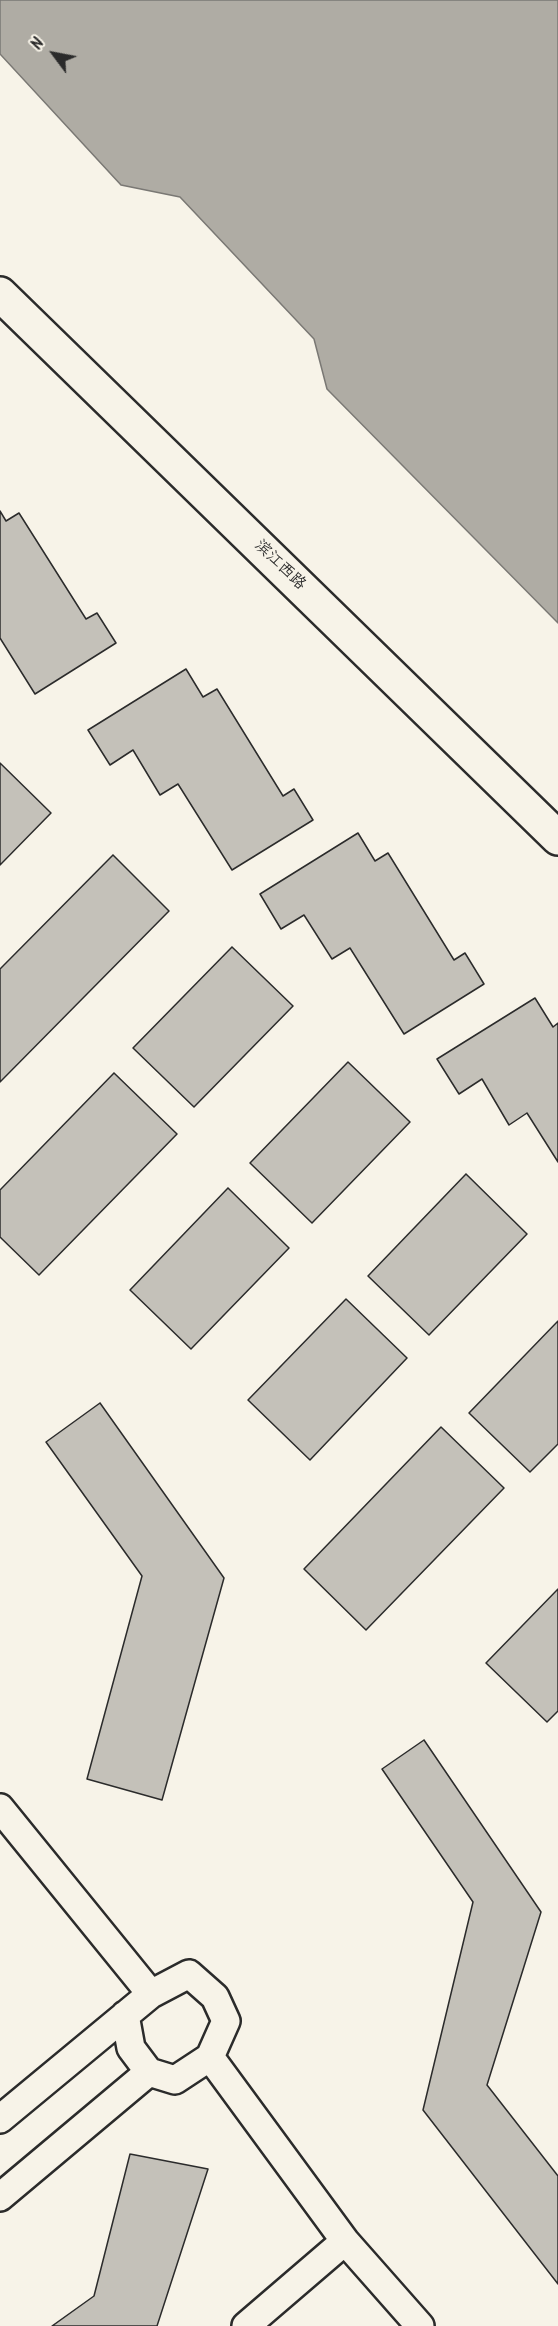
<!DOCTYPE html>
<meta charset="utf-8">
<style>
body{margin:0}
#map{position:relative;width:558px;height:2326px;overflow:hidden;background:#f7f3e8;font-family:Kalam,sans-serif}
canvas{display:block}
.north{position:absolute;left:24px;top:24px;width:60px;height:60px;-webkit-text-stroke:4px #f7f3e8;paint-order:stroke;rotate:302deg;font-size:16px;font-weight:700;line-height:24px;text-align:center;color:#2b2b2b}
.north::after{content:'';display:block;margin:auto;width:21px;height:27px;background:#2b2b2b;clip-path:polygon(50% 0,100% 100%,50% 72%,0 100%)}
</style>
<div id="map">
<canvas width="558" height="2326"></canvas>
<div class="north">N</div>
</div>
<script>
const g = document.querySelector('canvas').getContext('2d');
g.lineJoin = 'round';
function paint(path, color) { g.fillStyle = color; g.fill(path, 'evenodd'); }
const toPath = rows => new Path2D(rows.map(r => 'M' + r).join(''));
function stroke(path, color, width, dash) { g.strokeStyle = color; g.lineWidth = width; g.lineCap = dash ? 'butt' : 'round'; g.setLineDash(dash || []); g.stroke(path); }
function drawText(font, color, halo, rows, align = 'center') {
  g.font = font + ' Kalam,"LXGW WenKai TC",sans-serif'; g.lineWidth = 6; g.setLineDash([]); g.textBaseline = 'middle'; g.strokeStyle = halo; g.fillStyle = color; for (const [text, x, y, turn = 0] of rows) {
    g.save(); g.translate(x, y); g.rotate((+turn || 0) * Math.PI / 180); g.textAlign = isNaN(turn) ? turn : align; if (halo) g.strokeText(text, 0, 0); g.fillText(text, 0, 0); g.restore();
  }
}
const water = toPath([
 [0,0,558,0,558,623,327,389,314,339,180,197,121,185,0,54,0,0]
]);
const building = toPath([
 [0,511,6,521,19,513,86,619,97,613,116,643,35,694,0,638,0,511],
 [186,669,203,697,217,689,283,796,294,789,313,820,232,870,178,784,160,795,133,750,110,765,88,730,186,669],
 [0,763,51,813,0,865,0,763],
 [358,833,375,861,388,853,454,960,465,953,484,984,404,1034,350,948,332,959,304,915,281,929,260,894,358,833],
 [113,855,169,911,0,1082,0,969,113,855],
 [232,947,293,1006,194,1107,133,1048,232,947],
 [535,998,553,1027,558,1023,558,1162,527,1113,509,1125,482,1079,459,1094,437,1059,535,998],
 [348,1062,410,1122,312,1223,250,1163,348,1062],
 [114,1073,177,1134,39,1275,0,1237,0,1190,114,1073],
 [466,1174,527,1234,429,1335,368,1276,466,1174],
 [228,1188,289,1248,191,1349,130,1290,228,1188],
 [346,1299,407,1358,310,1460,248,1400,346,1299],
 [558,1321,558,1444,530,1472,469,1413,558,1321],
 [100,1403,224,1578,162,1800,87,1779,142,1576,46,1442,100,1403],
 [441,1427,504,1488,366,1630,304,1569,441,1427],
 [558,1589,558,1711,547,1722,486,1663,558,1589],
 [424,1740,541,1912,487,2085,558,2176,558,2284,423,2110,473,1902,382,1769,424,1740],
 [130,2154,208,2169,157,2326,52,2326,94,2296,130,2154]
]);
const street = toPath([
 [0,1808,151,1994,0,2119],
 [151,1994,189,1974,215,1997,226,2021,210,2057,345,2241,246,2326],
 [125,2015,131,2048,149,2072,175,2080,210,2057],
 [0,2197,149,2072],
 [345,2241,420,2326]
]);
const highway = toPath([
 [0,294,558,838]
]);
const streetNames = [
 ["滨江西路",279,566,44]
];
paint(water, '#afaca4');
stroke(water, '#7a7874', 1.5);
paint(building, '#c4c1b9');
stroke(building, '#2b2b2b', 1.5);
stroke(street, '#2b2b2b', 32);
stroke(highway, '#2b2b2b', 38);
stroke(street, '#f7f3e8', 27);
stroke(highway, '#f7f3e8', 33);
drawText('16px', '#2b2b2b', '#f7f3e8', streetNames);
</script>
